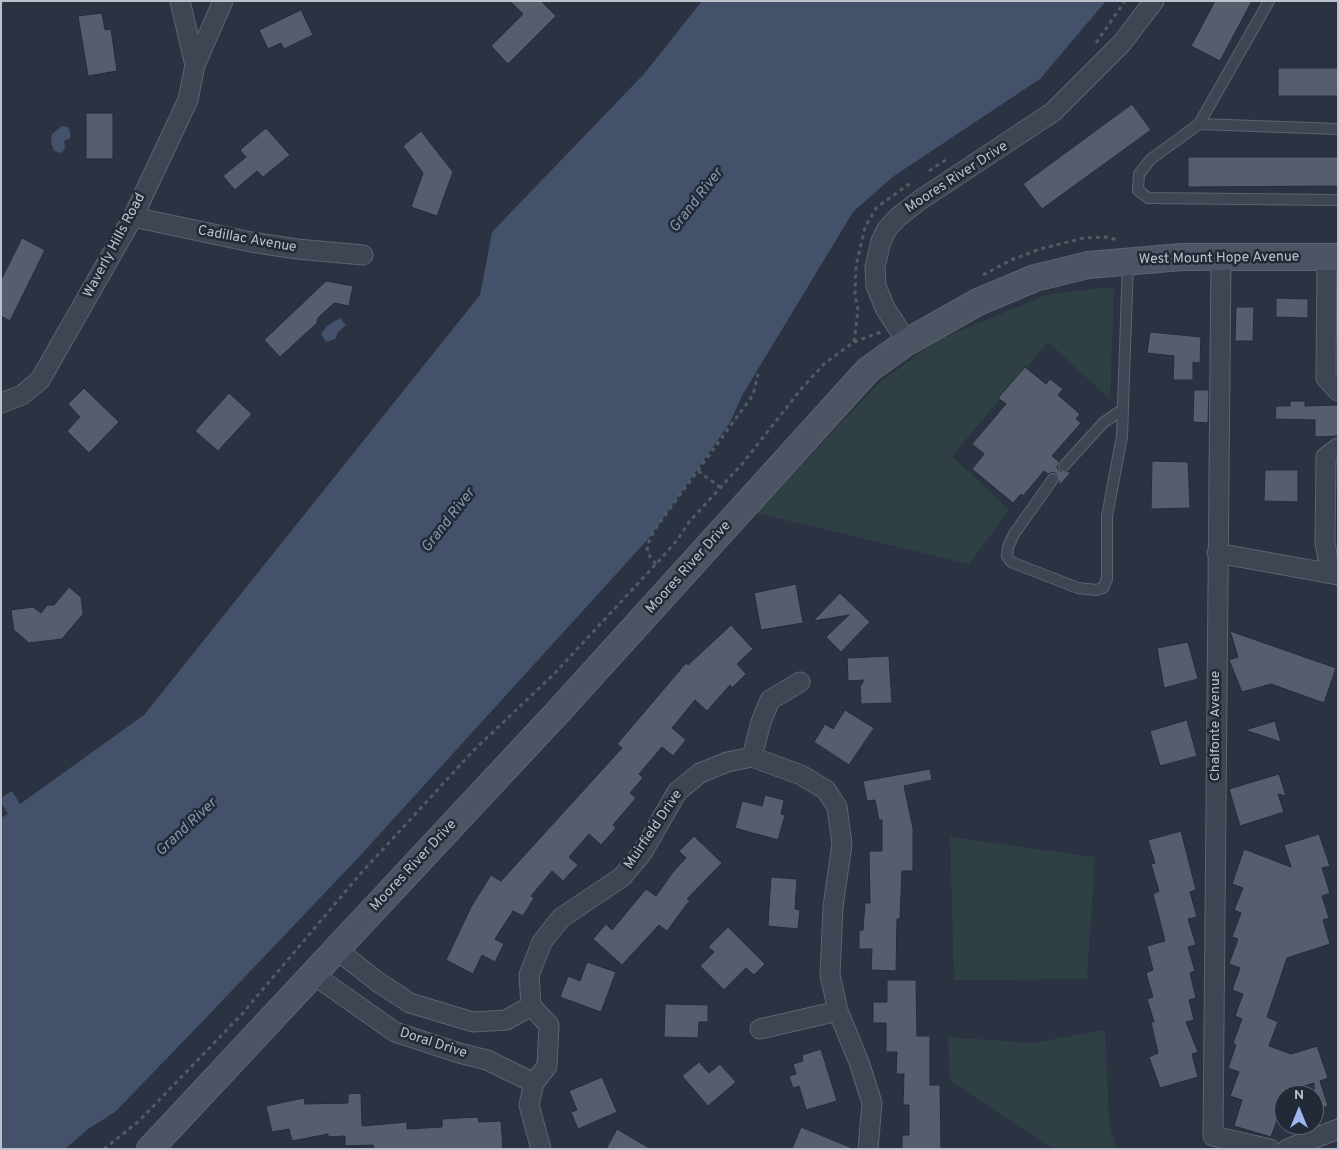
<!DOCTYPE html>
<style>
body{margin:0}
#map{position:relative;width:1339px;height:1150px;overflow:hidden;background:#2b3342;font-family:Overpass,sans-serif}
canvas{display:block}
.frame{position:absolute;inset:0;border:2px solid #bcc1cb;pointer-events:none}
.north{position:absolute;left:1274px;top:1085px;width:50px;height:50px;box-sizing:border-box;background:#232a37;border:1px solid #606672;border-radius:50%;rotate:0deg;font-size:14px;font-weight:700;line-height:20px;text-align:center;color:#bcc1cb}
.north::after{content:'';display:block;margin:auto;width:18px;height:22px;background:#9eb7ee;clip-path:polygon(50% 0,100% 100%,50% 72%,0 100%)}
</style>
<div id="map">
<canvas width="1339" height="1150"></canvas>
<div class="frame"></div>
<div class="north">N</div>
</div>
<script>
const g = document.querySelector('canvas').getContext('2d');
g.lineJoin = 'round';
function paint(path, color) { g.fillStyle = color; g.fill(path, 'evenodd'); }
const toPath = rows => new Path2D(rows.map(r => 'M' + r).join(''));
function stroke(path, color, width, dash) { g.strokeStyle = color; g.lineWidth = width; g.lineCap = dash ? 'butt' : 'round'; g.setLineDash(dash || []); g.stroke(path); }
function drawText(font, color, halo, rows, align = 'center') {
  g.font = font + ' Overpass,sans-serif'; g.lineWidth = 5; g.setLineDash([]); g.textBaseline = 'middle'; g.strokeStyle = halo; g.fillStyle = color; for (const [text, x, y, turn = 0] of rows) {
    g.save(); g.translate(x, y); g.rotate((+turn || 0) * Math.PI / 180); g.textAlign = isNaN(turn) ? turn : align; if (halo) g.strokeText(text, 0, 0); g.fillText(text, 0, 0); g.restore();
  }
}
const green = toPath([
 [1114,287,1110,399,1048,342,952,456,1009,510,969,564,756,513,878,384,935,341,1049,294],
 [950,837,1095,857,1087,979,954,980],
 [1105,1030,1109,1122,1116,1149,1053,1149,950,1081,948,1037,1032,1043]
]);
const water = toPath([
 [702,1,1106,1,1040,79,894,176,853,212,743,394,729,424,650,537,357,859,202,1022,115,1112,88,1129,65,1149,1,1149,1,818,8,814,1,803,1,798,12,791,20,804,144,715,480,295,492,232,644,74],
 [62,126,68,127,70,132,70,138,64,141,65,148,62,153,54,151,51,142,52,134],
 [340,318,346,325,338,332,335,339,326,342,321,334,327,326]
]);
const building = toPath([
 [510,1,541,1,556,16,508,64,491,46,523,14,510,1],
 [1215,1,1252,1,1220,61,1191,46,1215,1],
 [301,10,313,35,284,49,281,43,268,49,259,30,301,10],
 [102,13,105,30,111,29,117,71,88,76,78,16,102,13],
 [1278,68,1338,68,1338,96,1278,96,1278,68],
 [1132,104,1151,130,1042,209,1023,184,1132,104],
 [86,113,113,113,113,159,86,159,86,113],
 [266,128,290,155,263,177,257,171,235,190,223,176,246,157,240,150,266,128],
 [421,131,453,172,437,216,411,207,423,173,403,146,421,131],
 [1188,157,1338,157,1338,186,1188,187,1188,157],
 [22,238,45,250,10,321,1,316,1,280,22,238],
 [326,281,353,286,349,306,334,303,318,318,317,323,280,357,264,340,326,281],
 [1276,298,1308,299,1308,318,1276,317,1276,298],
 [1236,307,1254,307,1253,341,1235,341,1236,307],
 [1150,332,1201,337,1200,363,1193,362,1193,380,1173,380,1174,356,1147,353,1150,332],
 [1025,367,1046,384,1050,379,1063,389,1058,395,1080,414,1076,419,1081,423,1052,456,1059,462,1057,468,1060,471,1071,472,1060,485,1057,474,1053,472,1048,474,1044,471,1023,496,1021,494,1013,503,972,469,984,454,972,444,1006,404,998,398,1025,367],
 [84,388,119,422,89,453,67,431,80,417,68,404,84,388],
 [1194,390,1209,390,1208,423,1193,422,1194,390],
 [229,393,252,414,218,451,195,431,229,393],
 [1290,401,1305,401,1305,406,1338,405,1338,436,1315,437,1315,420,1275,419,1276,406,1290,406,1290,401],
 [1152,461,1188,462,1190,508,1151,509,1152,461],
 [1265,470,1298,470,1298,502,1264,501,1265,470],
 [796,584,803,623,761,630,754,593,796,584],
 [69,587,81,597,83,614,62,639,29,643,14,630,11,610,33,607,41,613,47,605,54,605,69,587],
 [840,593,870,622,841,652,826,637,849,615,813,621,840,593],
 [731,625,753,649,737,664,746,674,732,688,730,685,707,711,695,700,672,728,686,740,673,756,662,747,639,774,643,778,630,793,636,798,613,825,616,828,601,845,589,834,569,857,578,865,563,881,552,871,531,896,534,898,523,916,513,911,495,939,504,944,495,962,482,955,473,974,446,960,471,907,491,875,501,881,622,748,617,744,686,663,688,665,731,625],
 [1230,631,1336,668,1324,703,1271,684,1242,692,1229,660,1238,657,1230,631],
 [1188,642,1198,679,1164,688,1157,648,1188,642],
 [889,656,892,703,861,704,860,687,864,680,848,681,847,658,889,656],
 [845,710,874,728,849,765,814,742,825,724,833,729,845,710],
 [1187,720,1197,756,1160,766,1150,731,1187,720],
 [1275,721,1281,742,1245,730,1275,721],
 [930,769,932,780,904,786,913,828,913,871,902,871,900,919,897,919,896,971,871,970,872,949,859,949,859,930,863,930,865,903,870,903,869,851,882,851,882,820,879,820,875,800,867,801,863,781,930,769],
 [1279,774,1286,796,1278,794,1284,812,1240,826,1229,789,1279,774],
 [765,795,784,800,781,814,785,815,778,840,735,828,742,801,762,806,765,795],
 [1181,831,1196,890,1190,892,1197,917,1188,919,1196,945,1188,947,1195,971,1190,973,1196,998,1189,1000,1194,1020,1186,1022,1198,1052,1192,1054,1198,1077,1160,1088,1149,1057,1158,1053,1151,1022,1154,1022,1147,999,1153,997,1146,973,1153,970,1147,946,1165,941,1153,894,1159,891,1151,864,1155,863,1148,840,1181,831],
 [1319,834,1330,866,1322,868,1330,893,1322,896,1329,918,1323,920,1330,944,1287,958,1267,1017,1278,1022,1269,1046,1291,1054,1317,1046,1328,1078,1320,1081,1328,1106,1314,1111,1314,1083,1288,1091,1284,1095,1284,1101,1271,1137,1234,1126,1242,1100,1230,1096,1239,1072,1228,1068,1236,1045,1233,1043,1242,1019,1235,1016,1243,994,1232,990,1240,968,1229,964,1238,939,1232,937,1241,913,1234,910,1243,888,1232,884,1244,849,1291,867,1284,845,1319,834],
 [694,836,722,863,687,899,690,900,667,931,659,925,622,965,593,939,606,924,612,930,646,889,656,896,673,872,686,858,679,851,694,836],
 [771,877,797,879,795,909,800,910,798,929,768,926,771,877],
 [728,927,765,964,754,975,746,968,724,990,700,966,714,952,708,947,728,927],
 [587,962,616,972,601,1012,560,997,568,976,580,981,587,962],
 [887,980,916,980,917,1036,930,1036,930,1085,940,1085,941,1149,902,1149,902,1135,909,1135,909,1105,903,1105,904,1074,896,1074,897,1052,886,1052,886,1023,873,1023,873,1002,887,1002,887,980],
 [665,1004,708,1005,708,1022,699,1022,698,1038,664,1037,665,1004],
 [821,1049,837,1101,806,1110,799,1086,793,1088,789,1076,796,1074,793,1064,803,1061,802,1055,821,1049],
 [699,1062,709,1073,720,1064,736,1082,708,1106,682,1076,699,1062],
 [602,1077,617,1112,578,1129,571,1112,577,1110,569,1091,602,1077],
 [361,1093,362,1126,407,1122,407,1129,442,1127,442,1119,478,1117,479,1122,501,1121,503,1149,374,1149,373,1145,345,1146,345,1136,328,1137,328,1134,292,1141,289,1129,272,1132,266,1106,304,1098,305,1104,348,1103,348,1094,361,1093],
 [801,1127,852,1148,852,1149,792,1149,801,1127],
 [617,1129,651,1149,606,1149,617,1129]
]);
const path = toPath([
 [1096,43,1125,1],
 [929,171,947,159],
 [983,275,1011,260,1040,249,1084,238,1107,237,1117,240],
 [854,342,881,332],
 [698,471,721,488],
 [656,564,648,554,647,546,655,529,753,395,758,374],
 [104,1149,139,1121,242,1014,362,872,408,822,473,751,555,673,656,564,678,539,689,522,742,464,802,388,825,363,854,342,858,310,855,295,856,266,865,227,877,207,912,182]
]);
const lane = toPath([
 [1269,1,1199,124,1338,129],
 [1199,124,1151,159,1139,174,1138,190,1148,198,1338,200],
 [1064,466,1103,423,1123,409],
 [1053,479,1014,534,1008,547,1007,556,1011,562,1078,588,1096,590,1103,588,1107,579,1107,516,1122,436,1128,261]
]);
const street = toPath([
 [180,1,195,65],
 [133,217,251,242,297,249,363,255],
 [1221,257,1213,1136,1270,1149],
 [1327,257,1326,378,1338,391],
 [907,342,885,308,876,286,875,267,881,241,887,229,898,217,920,200,1053,112,1122,43,1154,1],
 [1,403,22,395,40,380,133,217,188,100,195,65,223,1],
 [1338,448,1326,457,1325,542,1328,560,1338,570],
 [1217,553,1338,575],
 [752,757,761,722,770,700,800,682],
 [337,950,378,982,410,1003,473,1022,506,1020,531,1006],
 [314,975,395,1032,459,1053,487,1060,534,1083],
 [760,1029,838,1011],
 [541,1149,529,1105,534,1083,547,1066,549,1025,531,1006,529,975,542,942,561,918,622,877,642,853,677,792,700,773,727,762,752,757,801,775,826,790,837,807,842,844,833,907,830,975,838,1011,859,1062,872,1103,868,1149],
 [1287,1149,1338,1129]
]);
const secondary = toPath([
 [150,1149,557,713,868,370,907,342,978,302,1035,278,1088,265,1182,257,1338,257]
]);
const streetNames = [
 ["Moores River Drive",957,178,-33],
 ["Cadillac Avenue",247,240,10],
 ["Waverly Hills Road",115,246,-62],
 ["West Mount Hope Avenue",1219,259,-1],
 ["Moores River Drive",689,568,-48],
 ["Chalfonte Avenue",1216,726,-90],
 ["Muirfield Drive",654,830,-56],
 ["Moores River Drive",414,866,-47],
 ["Doral Drive",433,1044,18]
];
const waterNames = [
 ["Grand River",697,201,-52],
 ["Grand River",449,521,-52],
 ["Grand River",187,828,-43]
];
paint(green, '#2e4044');
paint(water, '#44516a');
paint(building, '#565e6e');
stroke(building, '#252c39', 1);
stroke(lane, '#5d636f', 12);
stroke(street, '#5d636f', 21);
stroke(secondary, '#5d636f', 28);
stroke(path, '#4d5d61', 3, [4, 4]);
stroke(lane, '#3f4552', 10);
stroke(street, '#3f4552', 19);
stroke(secondary, '#4d5464', 26);
drawText('14px', '#bcc1cb', '#232a37', streetNames);
drawText('italic 15px', '#8695af', '#232a37', waterNames);
</script>
